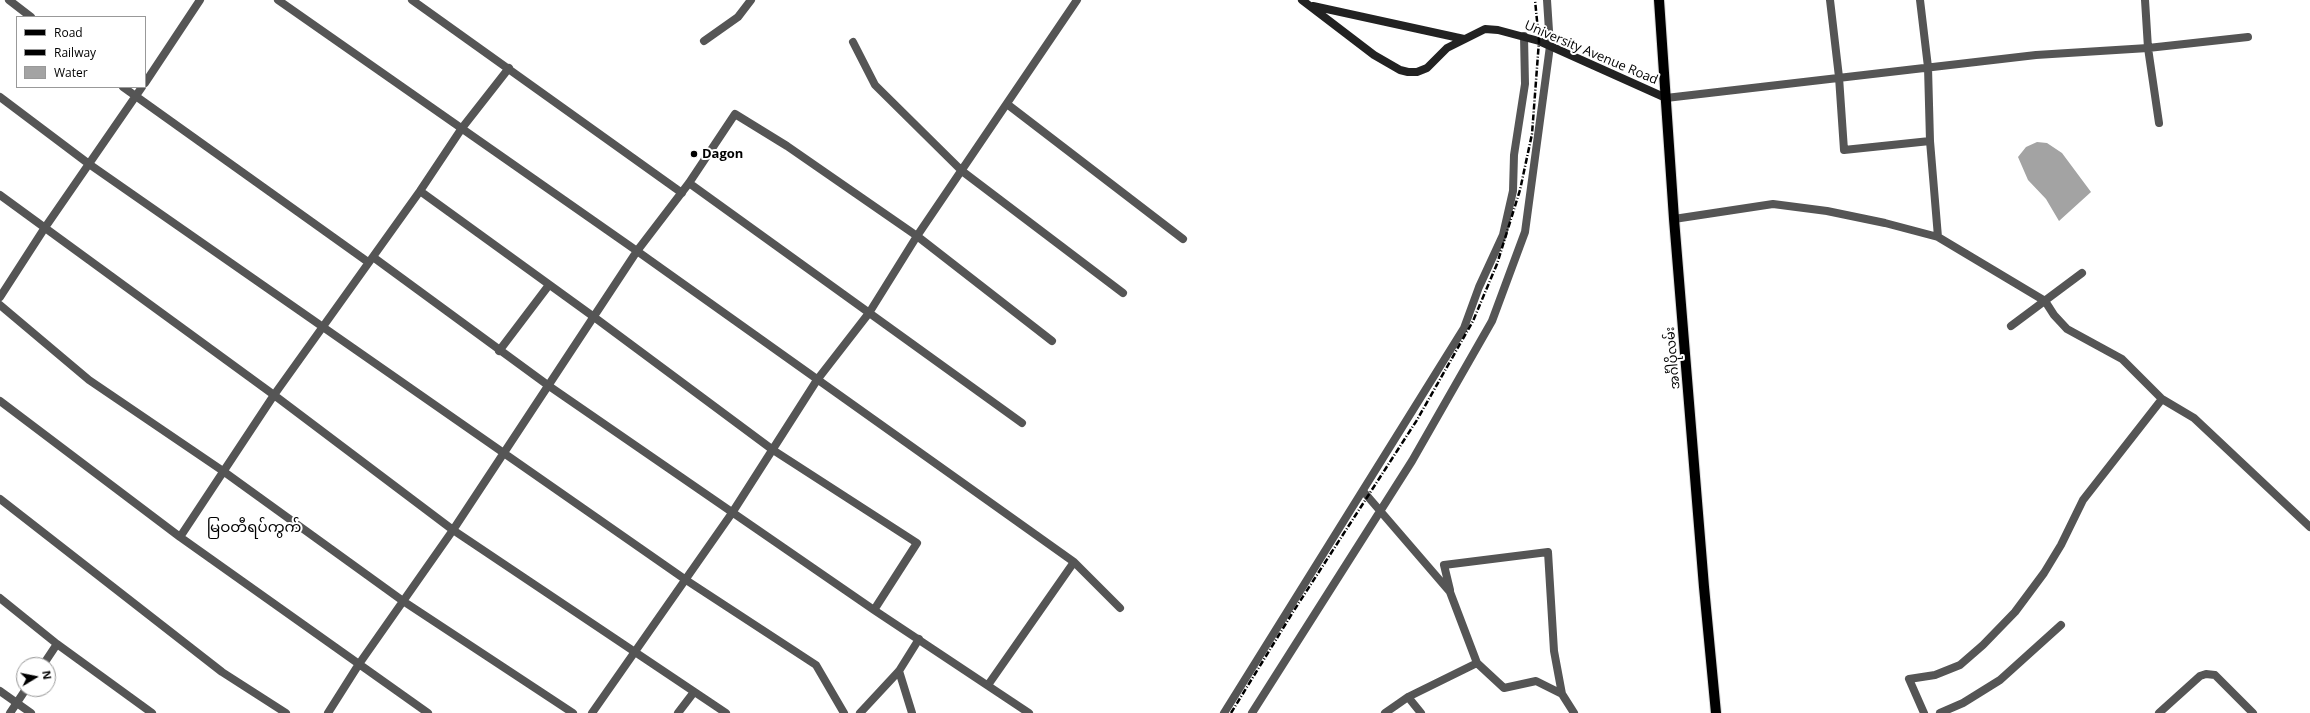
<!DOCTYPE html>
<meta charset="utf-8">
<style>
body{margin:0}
#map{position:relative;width:2310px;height:713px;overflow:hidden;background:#fff;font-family:"Open Sans",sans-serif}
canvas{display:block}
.legend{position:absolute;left:16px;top:16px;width:130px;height:72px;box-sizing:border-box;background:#fff;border:1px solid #999;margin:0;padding:5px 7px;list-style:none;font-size:12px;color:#000}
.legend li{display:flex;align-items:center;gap:8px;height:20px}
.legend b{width:20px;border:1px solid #999}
.north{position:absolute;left:16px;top:657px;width:40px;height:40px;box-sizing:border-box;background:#fff;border:1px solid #999;border-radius:50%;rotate:80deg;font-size:11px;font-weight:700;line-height:16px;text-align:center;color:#000}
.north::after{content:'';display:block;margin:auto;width:14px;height:18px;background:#000;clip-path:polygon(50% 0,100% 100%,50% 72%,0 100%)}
</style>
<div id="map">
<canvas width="2310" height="713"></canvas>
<ul class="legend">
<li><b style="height:5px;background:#000"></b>Road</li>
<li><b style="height:5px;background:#000"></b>Railway</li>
<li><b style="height:11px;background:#a3a3a3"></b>Water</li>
</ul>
<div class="north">N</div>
</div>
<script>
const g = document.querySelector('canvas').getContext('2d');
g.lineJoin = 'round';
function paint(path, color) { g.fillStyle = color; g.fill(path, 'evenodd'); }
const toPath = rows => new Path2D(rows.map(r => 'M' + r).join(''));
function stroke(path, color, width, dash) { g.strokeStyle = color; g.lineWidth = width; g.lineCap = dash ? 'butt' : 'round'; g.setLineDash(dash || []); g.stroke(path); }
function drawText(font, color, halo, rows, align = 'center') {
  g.font = font + ' "Open Sans","Noto Sans Myanmar",sans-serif'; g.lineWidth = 4; g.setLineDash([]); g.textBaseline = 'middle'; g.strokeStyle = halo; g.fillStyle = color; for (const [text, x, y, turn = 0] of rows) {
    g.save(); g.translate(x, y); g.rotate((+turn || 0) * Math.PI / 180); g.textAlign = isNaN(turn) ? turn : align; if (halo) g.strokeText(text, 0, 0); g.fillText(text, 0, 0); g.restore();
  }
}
const water = toPath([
 [2037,142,2047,143,2062,153,2091,192,2059,221,2046,199,2028,180,2018,157,2026,147]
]);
const street = toPath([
 [9,0,31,17],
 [278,0,637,251,1074,562,1120,608],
 [412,0,682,193],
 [1830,0,1839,77,1844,150,1930,141],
 [1920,0,1928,67,1930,141,1938,237],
 [2145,0,2148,48,2159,123],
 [704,41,738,17,751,0],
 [853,42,875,85,962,171,1123,293],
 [145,83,200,0],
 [123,87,368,262],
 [0,97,89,164,686,580,816,665,844,713],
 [1666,98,2036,55,2148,48,2248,37],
 [1007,104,1183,239],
 [689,183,1022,423],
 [420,191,594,317,773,450,917,543,874,610],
 [0,195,274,395,453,530,726,713],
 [1674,219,1773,204,1827,211,1885,223,1938,237,2045,301,2054,315,2067,329,2122,359,2162,399,2194,418,2310,527],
 [373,257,549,386,874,610,1029,713],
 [0,297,44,229,142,87],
 [0,305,89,380,223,471,403,601,573,713],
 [2011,326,2082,273],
 [499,351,549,285],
 [0,401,180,537,428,713],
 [1363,491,1450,592,1477,663,1504,688,1536,681,1562,694,1574,713],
 [0,499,222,672,286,713],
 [180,537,274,395,420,191,462,128,509,68],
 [1450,590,1444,565,1548,552,1554,651,1562,694],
 [0,598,57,644,152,713],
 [43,665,57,644],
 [899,671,912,713],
 [988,685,1074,562],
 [0,691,31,713],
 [1408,697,1421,713],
 [10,713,26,689],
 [328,713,359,664,453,530,637,251,689,183,735,114,787,146,917,236,1052,341],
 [592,713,732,513,817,380,869,313,917,236,1077,0],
 [678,713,694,692],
 [860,713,899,671,919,639],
 [1224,713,1464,328,1479,287,1503,235,1513,191,1514,155,1525,84,1524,36],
 [1252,713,1412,461,1492,321,1525,232,1550,46,1547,0],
 [1385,713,1408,697,1477,663],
 [1924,713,1909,679,1935,675,1960,665,1983,645,2015,612,2044,573,2061,545,2083,500,2162,399],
 [1940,713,1963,703,2000,680,2061,625],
 [2159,713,2200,676,2206,674,2215,675,2253,713]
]);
const secondary = toPath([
 [1302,0,1374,55,1400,70,1408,72,1417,72,1427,68,1447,48,1485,29,1498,30,1539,41,1666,98],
 [1313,6,1464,39]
]);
const primary = toPath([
 [1659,0,1674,219,1704,587,1716,713]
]);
const rail = toPath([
 [1231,713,1293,612,1417,420,1473,321,1497,264,1520,190,1532,134,1539,41,1535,0]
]);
const markers = [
 [694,154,4,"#000"]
];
const streetNames = [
 ["University Avenue Road",1591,53,23],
 ["အင်္ဂါပိုလမ်း",1673,358,-95]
];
const poiNames = [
 ["Dagon",702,154]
];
const quarterNames = [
 ["မြဝတီရပ်ကွက်",254,528]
];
paint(water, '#a3a3a3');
stroke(primary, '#dbdbdb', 12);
stroke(street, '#555', 8);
stroke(secondary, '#222', 8);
stroke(primary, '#000', 10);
stroke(rail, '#000', 2.5, [6, 2, 1, 2]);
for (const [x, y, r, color] of markers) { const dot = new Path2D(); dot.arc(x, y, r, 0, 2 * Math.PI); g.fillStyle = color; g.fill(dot); stroke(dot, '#fff', 1.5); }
drawText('13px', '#000', '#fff', streetNames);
drawText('bold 13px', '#000', '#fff', poiNames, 'left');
drawText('15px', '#000', '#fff', quarterNames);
</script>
